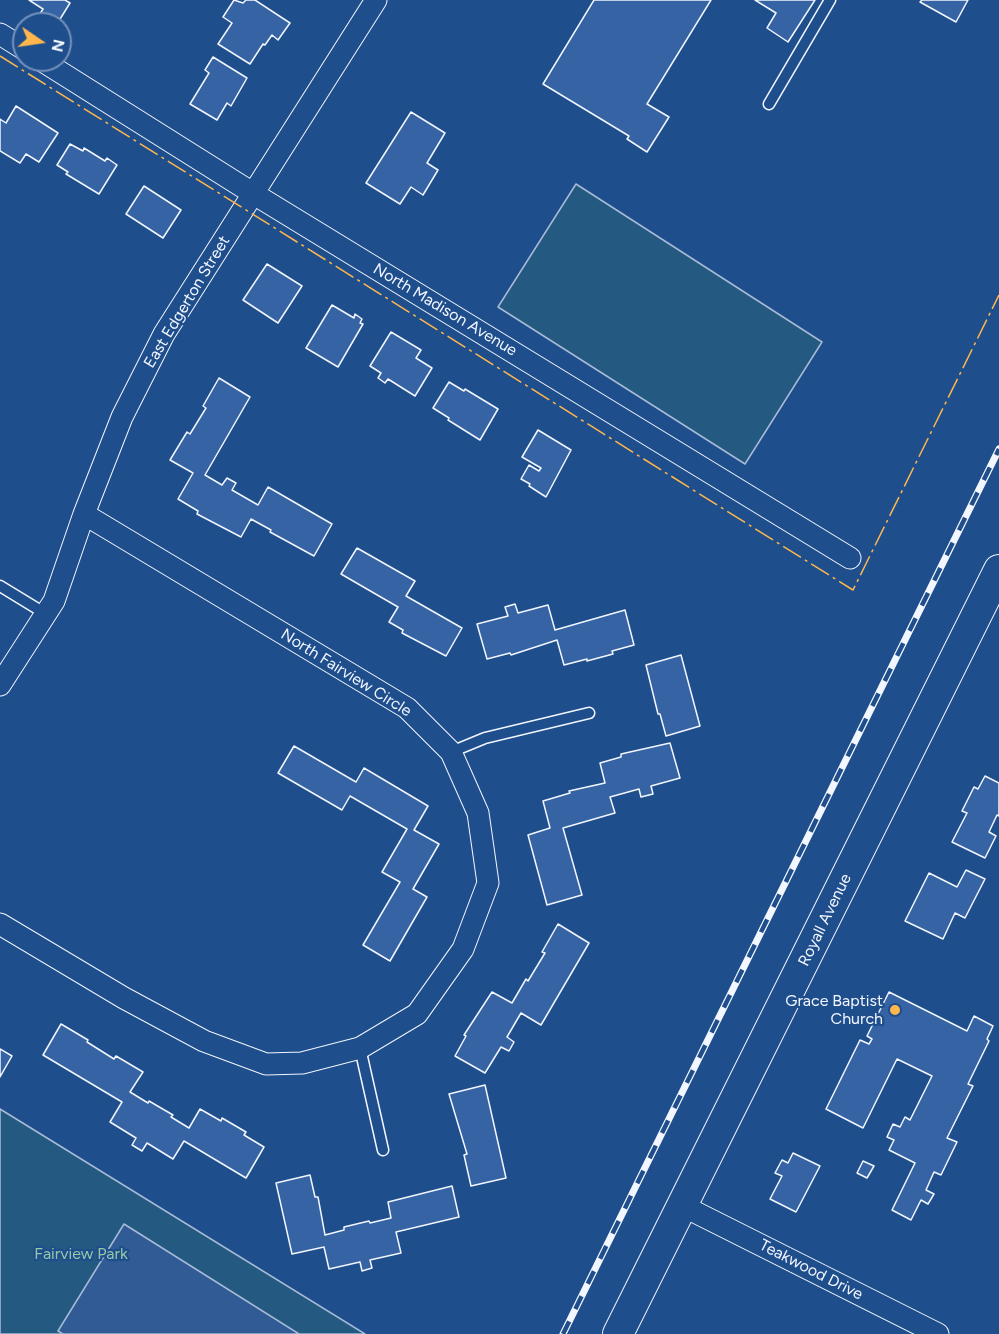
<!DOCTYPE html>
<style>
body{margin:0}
#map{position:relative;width:999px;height:1334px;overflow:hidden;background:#1f4e8c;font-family:Figtree,sans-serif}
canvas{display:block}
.north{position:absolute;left:12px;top:12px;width:60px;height:60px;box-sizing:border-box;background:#1f4e8c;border:2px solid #7391ba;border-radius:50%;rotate:103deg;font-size:16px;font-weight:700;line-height:24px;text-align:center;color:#f2f6ff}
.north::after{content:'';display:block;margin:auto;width:21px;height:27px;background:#ffb74d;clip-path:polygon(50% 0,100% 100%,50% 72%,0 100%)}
</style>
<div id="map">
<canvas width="999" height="1334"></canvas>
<div class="north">N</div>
</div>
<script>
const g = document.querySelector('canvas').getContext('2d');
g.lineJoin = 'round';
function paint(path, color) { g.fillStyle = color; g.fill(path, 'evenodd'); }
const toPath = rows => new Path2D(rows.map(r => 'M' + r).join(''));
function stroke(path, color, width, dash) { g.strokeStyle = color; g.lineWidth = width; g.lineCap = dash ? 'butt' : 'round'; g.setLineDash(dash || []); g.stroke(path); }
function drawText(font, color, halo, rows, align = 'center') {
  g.font = font + ' Figtree,sans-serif'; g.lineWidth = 4.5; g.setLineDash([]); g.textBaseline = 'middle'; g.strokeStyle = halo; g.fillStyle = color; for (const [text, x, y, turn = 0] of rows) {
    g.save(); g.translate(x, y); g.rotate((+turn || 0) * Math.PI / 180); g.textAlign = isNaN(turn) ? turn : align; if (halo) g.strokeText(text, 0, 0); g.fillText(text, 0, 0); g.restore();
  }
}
const green = toPath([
 [576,184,822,342,745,464,498,307,576,184],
 [0,1109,365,1334,0,1334,0,1109]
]);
const parking = toPath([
 [124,1224,299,1334,63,1334,58,1331,124,1224]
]);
const building = toPath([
 [29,0,65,0,70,3,57,24,50,24,38,17,43,9,29,0],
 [234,0,243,3,246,0,255,0,290,23,278,40,272,35,265,45,263,44,250,64,218,44,232,23,223,17,234,0],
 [594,0,711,0,647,104,669,117,647,152,627,139,629,136,543,84,594,0],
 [755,0,815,0,788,42,767,28,776,13,755,0],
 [922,0,968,0,956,22,920,2,922,0],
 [213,57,247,78,231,106,227,103,217,120,190,104,209,73,205,70,213,57],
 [16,106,58,133,39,162,26,154,20,163,0,151,0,119,6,123,16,106],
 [411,112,445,133,427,163,438,170,423,195,411,187,400,204,366,183,411,112],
 [70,144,83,151,84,148,105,161,107,158,117,165,99,194,66,174,68,172,57,165,70,144],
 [144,186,181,210,163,238,126,214,144,186],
 [267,264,302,286,278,323,243,300,267,264],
 [332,305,354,318,355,314,362,319,360,323,363,324,338,367,306,348,332,305],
 [391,332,421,350,416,358,432,368,415,396,388,379,385,383,378,378,381,373,370,366,391,332],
 [219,378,250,397,205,475,222,485,227,478,236,483,232,490,258,505,268,487,332,524,314,556,270,532,271,530,251,519,241,537,197,514,198,511,178,499,193,473,170,460,187,432,190,434,206,408,203,406,219,378],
 [449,382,464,391,465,389,498,409,480,440,448,420,449,418,433,408,449,382],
 [538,430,571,450,546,497,529,486,530,484,521,479,529,465,539,471,541,468,522,457,538,430],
 [357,548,415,581,406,596,462,628,446,656,402,633,403,630,389,622,398,607,341,574,357,548],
 [515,604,518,613,548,605,555,630,625,610,634,645,612,651,613,654,587,661,587,659,564,665,557,640,511,655,510,653,487,659,477,624,508,616,505,607,515,604],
 [681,655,700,726,666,736,660,714,658,714,646,665,681,655],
 [670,743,680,778,651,786,653,794,641,797,639,789,610,797,615,813,563,828,582,895,547,905,528,835,550,828,543,801,570,793,569,791,605,783,600,763,621,757,621,754,670,743],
 [294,746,356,782,364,768,428,806,414,830,439,844,413,889,427,897,390,961,363,945,400,882,382,872,407,829,350,796,342,810,278,773,294,746],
 [985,776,999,783,999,816,997,815,989,832,996,836,985,858,952,842,967,813,962,811,974,787,978,789,985,776],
 [966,870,985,879,965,918,955,913,943,939,905,921,929,873,957,887,966,870],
 [558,924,589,943,541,1025,521,1013,507,1037,514,1042,509,1051,501,1047,485,1073,455,1056,466,1036,464,1035,492,992,512,1003,526,979,528,981,545,953,542,952,558,924],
 [889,992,967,1031,974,1016,993,1026,987,1039,989,1041,968,1084,973,1086,947,1138,957,1142,941,1175,934,1172,926,1190,934,1194,928,1204,921,1200,911,1220,892,1210,915,1163,889,1150,894,1140,887,1137,893,1124,900,1127,905,1117,910,1120,932,1076,897,1059,863,1128,826,1109,860,1040,869,1044,872,1039,867,1036,889,992],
 [61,1024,88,1040,87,1042,114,1059,116,1056,143,1072,130,1092,148,1103,149,1101,173,1115,171,1117,189,1128,200,1109,221,1121,222,1118,246,1132,244,1135,264,1147,246,1178,184,1141,173,1159,147,1143,142,1151,132,1145,136,1138,110,1122,122,1102,43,1055,61,1024],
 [0,1049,12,1056,0,1077,0,1049],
 [485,1085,506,1178,471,1186,464,1155,467,1154,449,1094,485,1085],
 [793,1153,820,1166,796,1212,770,1199,782,1176,775,1173,782,1160,788,1163,793,1153],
 [863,1161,874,1166,867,1178,857,1173,863,1161],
 [310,1175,315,1197,318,1197,325,1235,344,1230,344,1227,369,1221,370,1223,391,1218,388,1202,452,1186,459,1217,396,1232,401,1253,370,1260,372,1268,362,1271,360,1262,329,1269,324,1247,292,1254,276,1183,310,1175]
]);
const lane = toPath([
 [769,104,830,0],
 [0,586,46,614],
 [451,752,485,738,589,713],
 [360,1048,383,1150]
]);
const street = toPath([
 [0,34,24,49],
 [41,60,254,194,850,558],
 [0,685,54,601,84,514,122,417,164,334,376,0],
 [0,924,124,998,204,1041,266,1064,302,1063,360,1048,417,1014,463,949,488,883,478,813,451,752,407,708,84,514],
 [683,1206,938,1334]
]);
const secondary = toPath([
 [618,1334,999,570]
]);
const rail = toPath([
 [563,1334,999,449]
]);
const power = toPath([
 [0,56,853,590,999,295]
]);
const markers = [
 [895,1010,6,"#ffb74d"]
];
const streetNames = [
 ["East Edgerton Street",187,302,-59],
 ["North Madison Avenue",445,310,31],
 ["North Fairview Circle",346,673,32],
 ["Royall Avenue",825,920,-64],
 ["Teakwood Drive",811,1270,27]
];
const poiNames = [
 ["Grace Baptist",883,1001],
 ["Church",883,1019]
];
const parkNames = [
 ["Fairview Park",81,1254]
];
paint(green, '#245a82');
stroke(green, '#a8bbd7', 1.5);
paint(parking, '#305b95');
stroke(parking, '#a8bbd7', 1.5);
paint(building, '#3563a3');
stroke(building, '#f2f6ff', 1.5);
stroke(lane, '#f2f6ff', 13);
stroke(street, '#f2f6ff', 23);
stroke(secondary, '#f2f6ff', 32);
stroke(lane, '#1f4e8c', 10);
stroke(street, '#1f4e8c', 21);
stroke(secondary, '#1f4e8c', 30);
stroke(rail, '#f2f6ff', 7);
stroke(rail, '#1f4e8c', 4.5, [14]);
stroke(power, '#ffb74d', 1.5, [21, 4.5, 3, 4.5]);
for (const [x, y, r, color] of markers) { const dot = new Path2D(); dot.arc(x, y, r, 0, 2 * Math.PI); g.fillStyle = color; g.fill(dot); stroke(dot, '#1f4e8c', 2); }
drawText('16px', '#f2f6ff', '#1f4e8c', streetNames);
drawText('16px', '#f2f6ff', '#1f4e8c', poiNames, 'right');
drawText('16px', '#97c8a6', '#1f4e8c', parkNames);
</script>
